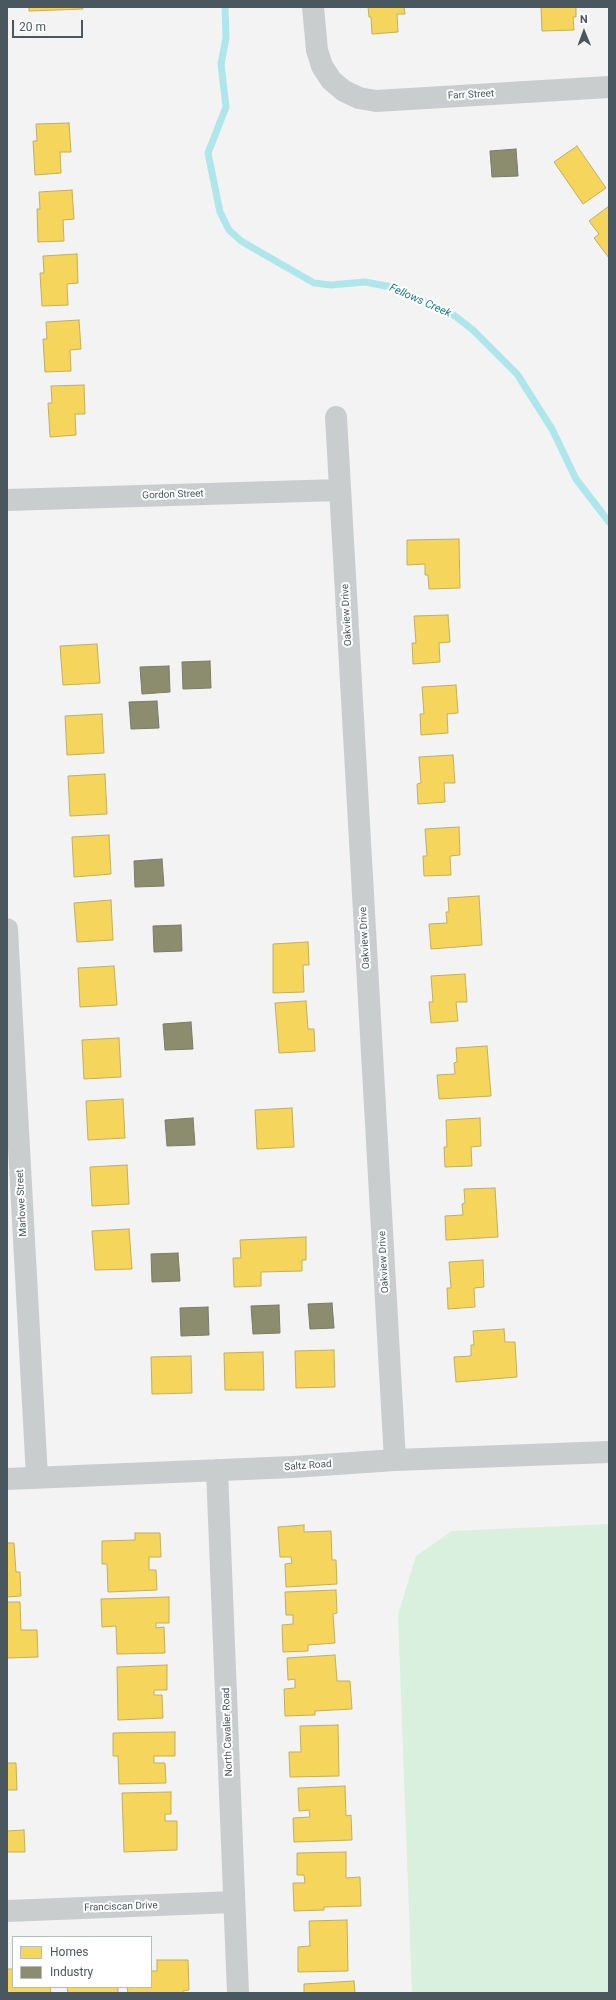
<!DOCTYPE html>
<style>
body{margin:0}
#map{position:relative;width:616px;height:2000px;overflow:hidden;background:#f3f3f3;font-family:Roboto,sans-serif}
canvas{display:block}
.frame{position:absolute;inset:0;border:8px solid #4a575e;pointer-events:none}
.legend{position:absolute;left:12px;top:1936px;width:140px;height:52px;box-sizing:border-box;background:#fff;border:1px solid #b7bcbf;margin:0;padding:5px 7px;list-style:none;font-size:12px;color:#4a575e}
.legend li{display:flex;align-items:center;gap:8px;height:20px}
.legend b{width:20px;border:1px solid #b7bcbf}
.north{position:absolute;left:564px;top:12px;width:40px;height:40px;-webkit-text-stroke:3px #fff;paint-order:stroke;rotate:359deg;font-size:11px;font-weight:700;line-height:16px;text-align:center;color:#4a575e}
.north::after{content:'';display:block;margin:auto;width:14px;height:18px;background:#4a575e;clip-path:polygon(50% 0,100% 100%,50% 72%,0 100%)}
.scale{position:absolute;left:12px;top:20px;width:71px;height:18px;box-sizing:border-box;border:2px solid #4a575e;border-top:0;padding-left:5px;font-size:12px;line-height:14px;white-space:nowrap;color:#4a575e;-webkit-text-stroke:3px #fff;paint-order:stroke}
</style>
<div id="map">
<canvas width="616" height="2000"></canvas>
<div class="frame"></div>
<ul class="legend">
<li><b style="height:11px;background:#f6d55c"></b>Homes</li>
<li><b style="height:11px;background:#8c8c6e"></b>Industry</li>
</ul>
<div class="north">N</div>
<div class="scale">20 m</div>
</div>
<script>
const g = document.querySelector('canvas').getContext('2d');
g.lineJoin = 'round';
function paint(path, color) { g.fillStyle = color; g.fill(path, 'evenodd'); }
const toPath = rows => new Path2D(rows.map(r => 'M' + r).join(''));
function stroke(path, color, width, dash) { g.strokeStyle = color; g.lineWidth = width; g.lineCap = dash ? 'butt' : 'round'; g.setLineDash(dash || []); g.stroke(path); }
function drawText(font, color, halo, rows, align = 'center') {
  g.font = font + ' Roboto,sans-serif'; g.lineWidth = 4; g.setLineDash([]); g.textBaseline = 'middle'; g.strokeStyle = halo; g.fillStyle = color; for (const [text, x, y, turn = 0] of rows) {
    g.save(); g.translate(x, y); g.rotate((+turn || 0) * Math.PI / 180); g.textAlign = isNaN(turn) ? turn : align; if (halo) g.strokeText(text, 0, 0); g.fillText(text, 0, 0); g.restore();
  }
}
const green = toPath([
 [609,1524,609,1993,412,1993,398,1615,416,1556,452,1531]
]);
const homes = toPath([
 [29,7,82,7,83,9,29,11,29,7],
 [368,7,404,7,405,14,397,14,398,32,372,34,371,17,369,17,368,7],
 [541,7,576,7,576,17,573,17,574,30,542,31,541,7],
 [69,123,71,152,60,152,61,173,35,175,33,141,37,141,36,124,69,123],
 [577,146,606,188,583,204,554,162,577,146],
 [72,190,74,219,63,220,64,241,38,242,37,209,40,209,39,192,72,190],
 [609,206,609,258,594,238,599,234,589,221,609,206],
 [77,254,78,283,67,284,68,305,42,306,40,273,44,273,43,256,77,254],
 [79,320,81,349,70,350,71,371,45,372,43,339,47,339,46,322,79,320],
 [84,385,85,414,75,414,76,435,50,437,48,403,52,403,51,386,84,385],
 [459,539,460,588,429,589,428,575,425,575,425,564,407,565,407,540,459,539],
 [448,615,450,642,439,643,440,662,413,664,412,643,416,643,414,616,448,615],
 [97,644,100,683,63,685,60,646,97,644],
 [456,685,458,713,447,714,448,733,421,735,420,714,424,714,422,687,456,685],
 [102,714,104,753,67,755,65,716,102,714],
 [453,755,455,783,444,783,445,802,418,804,417,784,421,783,419,757,453,755],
 [105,774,107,814,70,816,68,776,105,774],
 [459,827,460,855,450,856,451,875,424,876,423,856,427,856,425,829,459,827],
 [109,835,111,874,74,877,72,837,109,835],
 [479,896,482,945,431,949,429,924,447,923,446,912,449,912,448,898,479,896],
 [111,900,113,940,77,942,74,903,111,900],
 [308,942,309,965,303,965,304,992,273,993,273,944,308,942],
 [114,966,117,1005,80,1007,78,968,114,966],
 [465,974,467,1002,456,1002,458,1021,431,1023,429,1002,433,1002,431,976,465,974],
 [306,1001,308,1029,314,1029,315,1051,279,1053,275,1003,306,1001],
 [119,1038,121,1077,84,1079,82,1040,119,1038],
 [487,1046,491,1096,439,1099,437,1075,455,1074,454,1063,457,1062,456,1048,487,1046],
 [123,1099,125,1138,88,1140,86,1101,123,1099],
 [292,1108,294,1147,257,1149,255,1110,292,1108],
 [480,1118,481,1146,471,1147,472,1166,445,1167,444,1147,447,1147,446,1120,480,1118],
 [127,1165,129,1204,92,1206,90,1167,127,1165],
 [495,1188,498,1237,446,1240,445,1216,463,1215,462,1204,465,1203,464,1189,495,1188],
 [129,1229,132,1269,95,1270,92,1231,129,1229],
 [306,1237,306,1260,302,1260,302,1271,261,1272,261,1286,234,1287,233,1258,241,1258,240,1240,306,1237],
 [483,1260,484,1287,474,1288,475,1307,448,1309,447,1288,451,1288,449,1262,483,1260],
 [504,1329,505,1342,515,1342,517,1377,456,1382,454,1357,471,1356,471,1345,474,1345,473,1331,504,1329],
 [334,1350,335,1387,296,1388,295,1351,334,1350],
 [263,1352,264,1390,225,1390,224,1353,263,1352],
 [191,1356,192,1393,152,1394,151,1357,191,1356],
 [304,1525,304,1532,331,1531,332,1560,336,1560,337,1584,286,1587,285,1564,292,1563,291,1557,280,1557,278,1527,304,1525],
 [135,1533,160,1533,161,1557,149,1557,149,1570,156,1570,157,1590,108,1592,107,1564,102,1564,102,1541,135,1540,135,1533],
 [7,1543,14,1543,16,1572,20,1572,21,1596,7,1597,7,1543],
 [336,1590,337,1613,333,1614,335,1643,308,1645,308,1651,283,1652,282,1625,293,1624,293,1615,286,1615,285,1592,336,1590],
 [169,1597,169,1623,156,1623,156,1628,164,1627,165,1653,117,1654,116,1626,102,1627,101,1599,169,1597],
 [7,1602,20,1602,21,1630,37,1630,38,1657,7,1658,7,1602],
 [335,1655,337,1681,350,1681,352,1709,315,1711,315,1715,285,1716,284,1689,295,1688,295,1679,288,1680,287,1658,335,1655],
 [167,1665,167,1690,154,1690,154,1695,162,1695,163,1718,118,1720,117,1667,167,1665],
 [338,1725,339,1776,290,1777,289,1752,301,1752,300,1726,338,1725],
 [175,1732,175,1756,154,1756,154,1763,165,1763,166,1783,119,1784,118,1756,113,1756,113,1733,175,1732],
 [7,1763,16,1763,17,1790,7,1790,7,1763],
 [345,1786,346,1816,351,1815,352,1840,294,1842,293,1818,310,1817,309,1810,299,1811,298,1788,345,1786],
 [171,1792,171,1814,165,1814,165,1821,177,1821,177,1850,124,1852,122,1793,171,1792],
 [24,1830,25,1852,7,1852,7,1831,24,1830],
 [346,1852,346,1878,360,1877,361,1906,324,1907,324,1910,294,1911,293,1883,305,1883,304,1875,297,1875,297,1853,346,1852],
 [347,1920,348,1971,298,1972,298,1947,310,1946,309,1921,347,1920],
 [157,1960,188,1960,189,1990,183,1991,183,1993,128,1993,127,1987,151,1987,151,1971,157,1971,157,1960],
 [7,1969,13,1969,13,1987,50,1987,51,1993,7,1993,7,1969],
 [354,1981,355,1993,304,1993,304,1984,354,1981],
 [67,1987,118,1987,118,1993,68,1993,67,1987]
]);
const industry = toPath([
 [516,149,518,176,492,177,490,151,516,149],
 [210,661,211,688,183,689,182,662,210,661],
 [169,666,170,692,142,694,140,667,169,666],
 [157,701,159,728,131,729,129,702,157,701],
 [162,859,164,886,135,887,134,861,162,859],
 [181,925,182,951,154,952,153,926,181,925],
 [191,1022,193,1049,165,1050,163,1024,191,1022],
 [193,1118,195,1145,167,1146,165,1120,193,1118],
 [178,1253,180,1281,152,1282,151,1254,178,1253],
 [332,1303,334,1328,310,1329,308,1304,332,1303],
 [279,1305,280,1333,253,1334,251,1306,279,1305],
 [208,1307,209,1335,181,1336,180,1308,208,1307]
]);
const stream = toPath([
 [225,7,226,38,221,64,226,107,208,153,220,212,229,230,241,241,314,283,331,285,365,282,392,287,455,316,473,330,517,374,552,429,576,479,609,522]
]);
const minor = toPath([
 [313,7,317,50,322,66,331,80,338,86,344,91,359,98,376,101,609,87],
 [336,417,395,1460],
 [7,500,339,490],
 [7,929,37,1477],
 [217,1470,238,1993],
 [7,1479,293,1467,395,1460,609,1452],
 [7,1911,234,1902]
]);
const streetNames = [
 ["Farr Street",471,95,-3],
 ["Gordon Street",173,495,-2],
 ["Oakview Drive",347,615,-93],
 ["Oakview Drive",365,938,-93],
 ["Marlowe Street",22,1203,-93],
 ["Oakview Drive",384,1262,-93],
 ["Saltz Road",308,1466,-4],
 ["North Cavalier Road",228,1732,-92],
 ["Franciscan Drive",121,1907,-2]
];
const waterNames = [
 ["Fellows Creek",420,301,24]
];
paint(green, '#d9f0df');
paint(homes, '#f6d55c');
stroke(homes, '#c2af5d', 1);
paint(industry, '#8c8c6e');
stroke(industry, '#787c69', 1);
stroke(stream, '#afe6ec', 7);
stroke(minor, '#cacdce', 22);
drawText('10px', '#4a575e', '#fff', streetNames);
drawText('italic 11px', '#127e8b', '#fff', waterNames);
</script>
